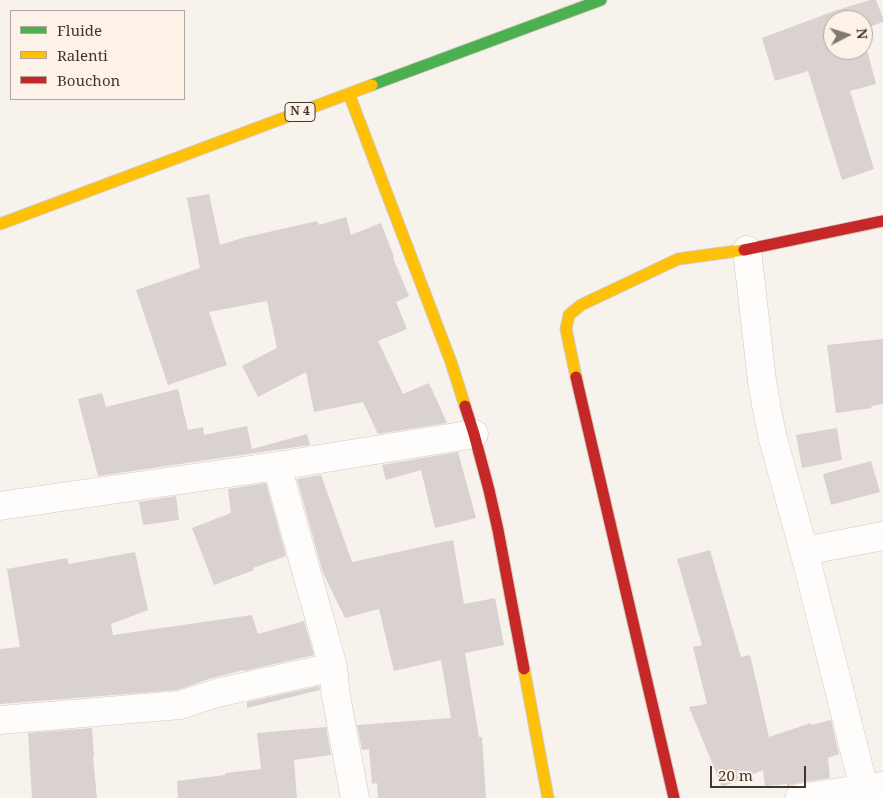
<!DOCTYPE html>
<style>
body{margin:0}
#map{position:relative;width:883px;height:798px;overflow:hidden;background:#f7f2ec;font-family:"Noto Serif",serif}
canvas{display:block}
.legend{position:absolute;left:10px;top:10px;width:175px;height:90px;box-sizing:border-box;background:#fcf2e8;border:1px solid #b1a79e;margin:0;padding:6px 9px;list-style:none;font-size:15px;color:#41372e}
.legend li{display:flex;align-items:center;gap:10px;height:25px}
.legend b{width:25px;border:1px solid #b1a79e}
.north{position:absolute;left:823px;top:10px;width:50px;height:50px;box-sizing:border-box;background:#fcf2e8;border:1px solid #b1a79e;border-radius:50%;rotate:85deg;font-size:14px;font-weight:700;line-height:20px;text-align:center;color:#41372e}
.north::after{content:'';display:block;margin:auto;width:18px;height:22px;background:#817870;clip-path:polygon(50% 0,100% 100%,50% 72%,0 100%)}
.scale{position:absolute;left:710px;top:766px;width:96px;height:22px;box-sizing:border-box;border:2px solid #41372e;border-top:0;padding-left:6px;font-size:15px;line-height:18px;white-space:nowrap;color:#41372e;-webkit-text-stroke:4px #fcf2e8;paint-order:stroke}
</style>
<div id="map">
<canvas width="883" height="798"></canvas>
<ul class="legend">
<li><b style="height:6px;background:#4caf50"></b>Fluide</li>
<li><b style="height:6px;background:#ffc107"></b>Ralenti</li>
<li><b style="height:6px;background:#c62828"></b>Bouchon</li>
</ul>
<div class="north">N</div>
<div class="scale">20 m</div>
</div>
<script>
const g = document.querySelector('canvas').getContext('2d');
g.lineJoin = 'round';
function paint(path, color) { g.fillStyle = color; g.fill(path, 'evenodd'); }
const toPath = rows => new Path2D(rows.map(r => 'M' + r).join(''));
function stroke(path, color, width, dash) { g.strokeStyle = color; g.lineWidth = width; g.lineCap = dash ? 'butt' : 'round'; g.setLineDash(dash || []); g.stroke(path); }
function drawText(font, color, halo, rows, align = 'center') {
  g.font = font + ' "Noto Serif",serif'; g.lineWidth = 4.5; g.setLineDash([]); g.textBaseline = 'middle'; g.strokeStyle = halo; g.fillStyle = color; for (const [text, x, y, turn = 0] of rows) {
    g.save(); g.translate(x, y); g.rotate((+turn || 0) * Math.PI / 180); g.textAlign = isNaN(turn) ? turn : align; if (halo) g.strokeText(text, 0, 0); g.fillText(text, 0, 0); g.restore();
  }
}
const building = toPath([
 [870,0,876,0,883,18,883,22,863,29,863,20,833,20,833,50,863,50,863,35,876,84,850,91,874,169,842,180,808,71,775,81,762,38,837,10],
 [209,194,220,245,242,238,317,221,319,225,346,217,351,235,381,223,394,257,393,258,409,296,396,302,407,329,378,341,403,394,429,383,447,423,378,434,363,402,314,412,306,372,258,397,242,366,277,348,267,301,209,312,227,365,168,385,136,290,200,268,187,198],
 [883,339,883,404,871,406,872,408,836,413,827,345],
 [178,389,188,430,203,427,204,435,247,426,252,449,307,434,310,445,98,476,78,399,102,393,106,407],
 [837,428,842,460,802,468,796,435],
 [458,452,476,518,435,528,421,470,386,480,382,465],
 [871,461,880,492,831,505,823,474],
 [321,475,352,562,453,540,464,604,495,598,504,645,465,653,479,737,482,737,486,798,378,798,377,783,372,784,369,749,362,750,357,725,451,718,441,660,394,671,379,609,345,618,323,573,297,479],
 [266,483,286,556,253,568,254,570,214,585,192,528,231,513,228,489],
 [176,496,179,520,143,525,139,502],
 [710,550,741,657,750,655,769,737,811,723,811,725,831,720,839,754,828,758,830,778,797,783,790,785,787,788,787,784,765,786,763,770,722,787,689,707,707,704,693,647,702,645,677,559],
 [135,552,148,610,111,624,113,635,252,615,258,634,304,621,314,655,244,671,244,670,212,678,177,690,0,704,0,649,20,647,7,569,67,558,69,564],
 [319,686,320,690,247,708,247,702],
 [326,727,331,755,294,760,297,798,178,798,177,781,225,775,225,773,261,769,257,733],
 [92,728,94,757,93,757,97,798,32,798,28,733]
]);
const street = toPath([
 [747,250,762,381,767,410,773,439,804,551,864,788],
 [0,506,277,466],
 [804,551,883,536],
 [0,720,180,705,217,693,333,667],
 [355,798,336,696,333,667,277,466,474,434],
 [799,798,882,786]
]);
const fast = toPath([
 [372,85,601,0]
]);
const slow = toPath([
 [349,94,451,362,465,406],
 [0,224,372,85],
 [576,377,566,329,569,315,581,305,678,259,744,250],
 [524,669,548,798]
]);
const jam = toPath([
 [744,250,883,221],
 [576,377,674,798],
 [465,406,474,434,489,490,498,530,524,669]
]);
const shields = [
 [300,112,30]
];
const shieldNames = [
 ["N 4",300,112]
];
paint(building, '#dad1d1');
stroke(street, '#d1cac3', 29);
stroke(fast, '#d1cac3', 13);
stroke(slow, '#d1cac3', 13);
stroke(jam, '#d1cac3', 13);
stroke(street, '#fefdfc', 28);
stroke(fast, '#4caf50', 11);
stroke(slow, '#ffc107', 11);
stroke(jam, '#c62828', 11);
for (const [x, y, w] of shields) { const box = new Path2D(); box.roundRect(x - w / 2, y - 9.5, w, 19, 4); g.fillStyle = '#fcf2e8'; g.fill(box); stroke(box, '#41372e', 1); }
drawText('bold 12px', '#41372e', null, shieldNames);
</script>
